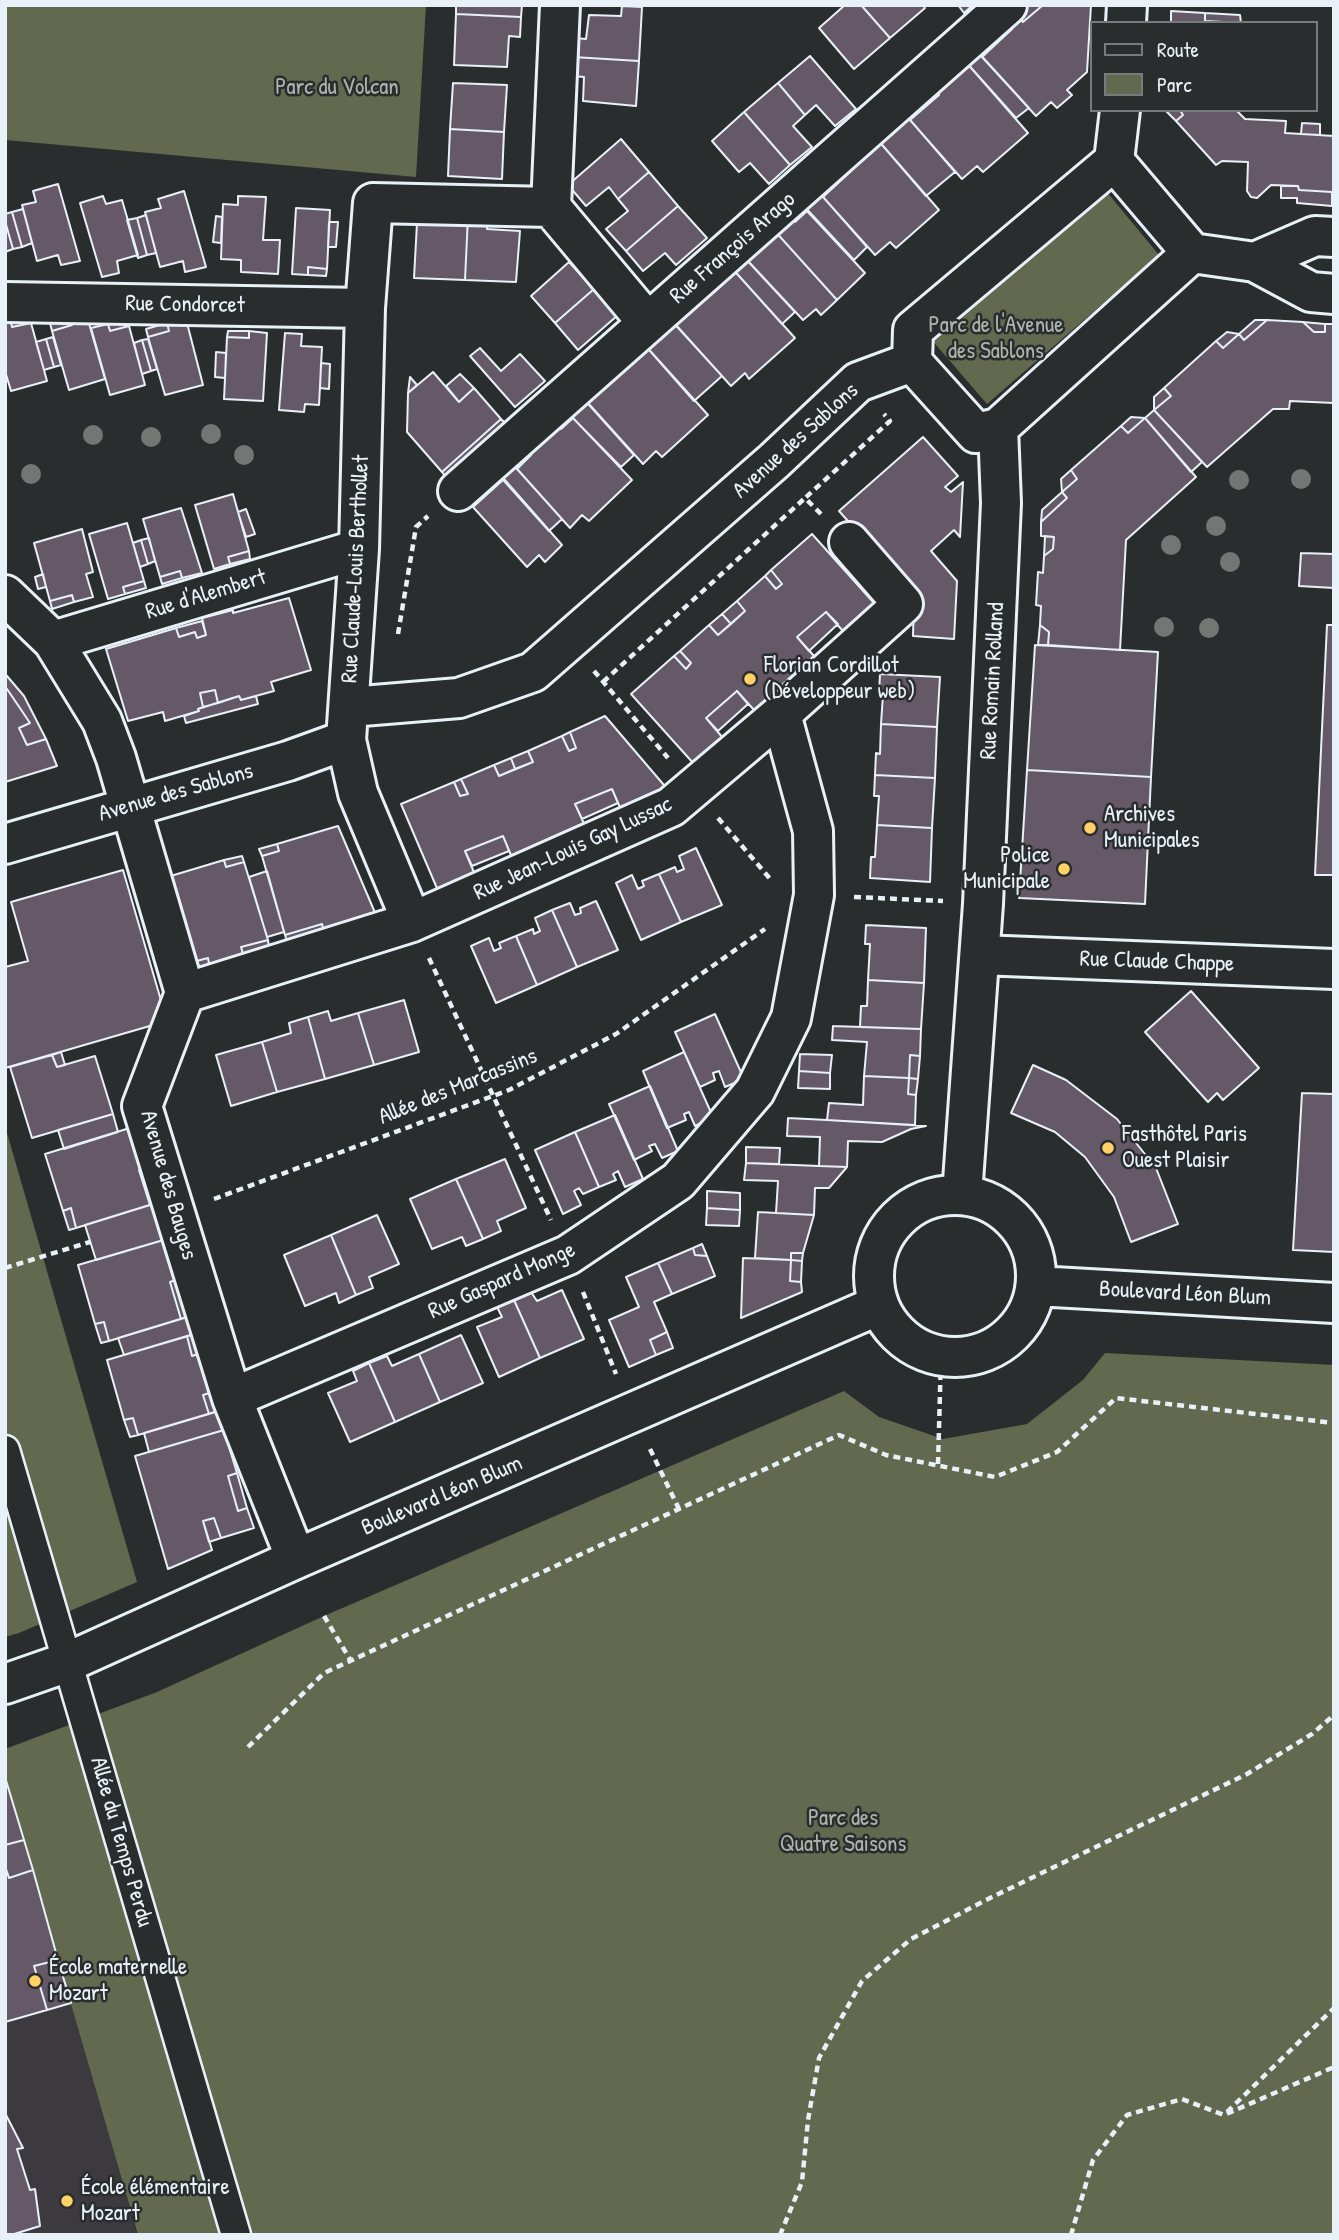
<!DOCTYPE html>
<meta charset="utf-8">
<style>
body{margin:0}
#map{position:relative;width:1339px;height:2240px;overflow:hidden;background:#2a2d2e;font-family:"Patrick Hand",sans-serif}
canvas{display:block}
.frame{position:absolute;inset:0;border:7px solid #e8f1f8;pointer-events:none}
.legend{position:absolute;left:1090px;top:21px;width:228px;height:91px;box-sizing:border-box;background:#2a2d2e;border:2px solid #767b7f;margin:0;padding:9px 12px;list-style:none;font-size:21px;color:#e8f1f8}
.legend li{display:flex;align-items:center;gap:14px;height:35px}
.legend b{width:35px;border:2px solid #767b7f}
</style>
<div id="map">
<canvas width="1339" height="2240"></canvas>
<div class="frame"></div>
<ul class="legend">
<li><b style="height:9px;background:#2a2d2e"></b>Route</li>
<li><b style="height:19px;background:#62694f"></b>Parc</li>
</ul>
</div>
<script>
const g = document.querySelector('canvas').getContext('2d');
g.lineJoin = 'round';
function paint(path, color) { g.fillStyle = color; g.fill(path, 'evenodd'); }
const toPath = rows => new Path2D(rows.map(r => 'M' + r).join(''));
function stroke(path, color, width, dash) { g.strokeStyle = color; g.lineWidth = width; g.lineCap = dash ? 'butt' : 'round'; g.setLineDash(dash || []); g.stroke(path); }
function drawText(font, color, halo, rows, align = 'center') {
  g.font = font + ' "Patrick Hand",sans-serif'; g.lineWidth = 5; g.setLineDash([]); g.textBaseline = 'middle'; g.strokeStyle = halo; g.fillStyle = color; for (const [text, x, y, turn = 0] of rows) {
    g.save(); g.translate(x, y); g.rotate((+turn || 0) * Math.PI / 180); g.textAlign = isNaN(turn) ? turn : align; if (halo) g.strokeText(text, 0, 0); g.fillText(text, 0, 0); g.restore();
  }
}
const built = toPath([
 [5,1777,109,2135,137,2235,5,2235]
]);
const green = toPath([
 [5,5,426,5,416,177,5,140],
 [1106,191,1159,255,987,404,930,338],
 [5,1126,137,1582,19,1633,5,1637],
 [1105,1353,1334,1365,1334,2235,138,2235,5,1777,5,1749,157,1692,324,1616,844,1391,879,1417,943,1439,1027,1424,1083,1380]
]);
const building = toPath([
 [456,5,522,5,521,17,456,14,456,5],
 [845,5,861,5,890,38,854,69,819,28,845,5],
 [861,5,923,5,925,8,890,38,861,5],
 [958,5,973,5,964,13,958,5],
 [1029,5,1043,5,1023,22,1017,15,1029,5],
 [1043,5,1091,5,1087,72,1067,90,1072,95,1057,108,1051,102,1036,116,982,57,1012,29,1008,24,1017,15,1023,22,1043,5],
 [622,6,642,7,639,61,573,57,575,38,586,39,589,15,621,16,622,6],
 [1171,11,1205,13,1205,21,1237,23,1171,23,1171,11],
 [1205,13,1240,15,1241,23,1205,21,1205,13],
 [456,14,521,17,520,37,509,36,507,67,454,65,456,14],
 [1008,24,1012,29,982,57,977,51,1008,24],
 [977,51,1029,108,1016,118,965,61,977,51],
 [810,56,856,109,835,126,816,105,805,115,778,83,810,56],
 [573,57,639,61,636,106,583,101,584,77,573,76,573,57],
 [965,61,1028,133,983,172,977,166,962,179,910,120,939,95,934,89,965,61],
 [453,83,507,85,504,132,450,129,453,83],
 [778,83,805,115,793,126,812,147,790,165,744,112,778,83],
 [934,89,939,95,910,120,905,114,934,89],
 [1165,110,1180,110,1183,115,1176,121,1165,110],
 [1180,110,1236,110,1245,119,1286,121,1285,133,1334,136,1334,206,1332,206,1332,192,1299,190,1298,186,1271,185,1257,198,1251,197,1247,191,1248,162,1222,161,1216,165,1176,121,1183,115,1180,110],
 [744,112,790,165,769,184,750,163,739,172,712,141,744,112],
 [905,114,955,172,926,196,877,139,905,114],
 [1302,123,1320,124,1320,135,1301,134,1302,123],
 [450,129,504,132,502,179,448,176,450,129],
 [621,139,649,172,618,199,609,187,586,206,568,185,621,139],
 [877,139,939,210,896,248,890,242,875,255,823,197,851,171,847,165,877,139],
 [847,165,851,171,823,197,817,190,847,165],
 [649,172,678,206,626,251,606,229,628,211,618,199,649,172],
 [58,184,80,261,61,265,58,255,37,261,22,205,36,202,33,191,58,184],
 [1281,186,1298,186,1299,190,1332,192,1332,206,1297,203,1297,198,1281,198,1281,186],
 [817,190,867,247,854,260,802,204,817,190],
 [184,191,206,267,185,272,183,261,160,267,145,212,161,208,158,199,184,191],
 [103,196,106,204,122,200,138,255,117,261,119,273,102,277,80,203,103,196],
 [238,196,266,197,263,240,280,240,278,274,241,272,241,260,221,259,223,204,238,205,238,196],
 [678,206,707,238,676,265,665,253,643,271,626,251,678,206],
 [296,208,330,210,327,269,308,267,308,275,292,274,296,208],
 [23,209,32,243,22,247,12,212,23,209],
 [807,211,865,273,837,300,773,229,790,215,795,222,807,211],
 [12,212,22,247,13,249,5,221,5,214,12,212],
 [146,215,156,253,147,255,137,218,146,215],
 [448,215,468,216,465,280,414,278,417,223,448,225,448,215],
 [216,216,222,217,221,243,213,242,216,216],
 [468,216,488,217,487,229,520,231,516,282,465,280,468,216],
 [137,218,147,255,138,258,127,220,137,218],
 [5,221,13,249,5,252,5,221],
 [329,222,338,222,336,247,328,247,329,222],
 [773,229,837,300,821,315,816,309,803,320,748,261,762,249,757,244,773,229],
 [743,256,795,312,782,324,730,266,743,256],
 [569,262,594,289,555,323,531,296,569,262],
 [730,266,795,338,749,379,745,373,731,386,676,325,704,300,699,294,730,266],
 [308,267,327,269,326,276,308,275,308,267],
 [594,289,618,315,578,350,555,323,594,289],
 [27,313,31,323,12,327,10,318,27,313],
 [86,313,105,379,69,390,52,331,72,325,70,318,86,313],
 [10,318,12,327,31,323,47,381,11,391,5,371,5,320,10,318],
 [70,318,72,325,52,331,50,323,70,318],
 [126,319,129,326,110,331,108,324,126,319],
 [186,319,203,385,165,395,148,337,169,331,167,323,186,319],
 [670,319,722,376,694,401,643,343,670,319],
 [1255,320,1267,320,1244,340,1239,334,1255,320],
 [1267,320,1303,322,1314,332,1325,332,1325,324,1334,324,1334,403,1290,401,1289,409,1273,409,1207,467,1154,410,1171,396,1164,388,1216,341,1223,348,1239,334,1244,340,1267,320],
 [1303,322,1325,324,1325,332,1314,332,1303,322],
 [167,323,169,331,148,337,146,329,167,323],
 [108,324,110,331,129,326,145,385,110,395,91,328,108,324],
 [228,331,249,331,249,338,227,337,228,331],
 [249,331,267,333,263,401,224,399,227,337,249,338,249,331],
 [1227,332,1239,334,1223,348,1216,341,1227,332],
 [285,333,302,334,301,346,322,347,319,405,305,404,304,412,279,410,285,333],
 [53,337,61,365,54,367,46,339,53,337],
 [46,339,54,367,44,370,36,342,46,339],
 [148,339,157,369,151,371,142,340,148,339],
 [142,340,151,371,142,374,134,343,142,340],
 [643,343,708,415,662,457,656,451,643,464,588,403,616,378,611,372,643,343],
 [480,348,501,371,520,354,545,381,515,407,470,356,480,348],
 [216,352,226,353,225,378,215,377,216,352],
 [321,363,330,364,329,389,320,388,321,363],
 [433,372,459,402,474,388,501,419,442,472,407,432,408,393,433,372],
 [460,374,474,388,459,402,446,386,460,374],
 [410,377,417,385,408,393,410,377],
 [1164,388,1171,396,1154,410,1154,397,1164,388],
 [582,397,634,455,621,467,566,411,582,397],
 [1154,410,1202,462,1191,472,1145,418,1154,410],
 [1131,417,1145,418,1128,433,1121,426,1131,417],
 [573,418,632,480,589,521,582,515,570,528,517,469,531,455,524,449,554,422,561,429,573,418],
 [1145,418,1196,477,1126,540,1120,650,1048,645,1049,632,1040,625,1041,606,1036,605,1038,572,1043,573,1044,556,1053,549,1054,537,1041,536,1041,522,1067,498,1062,492,1077,479,1071,470,1121,426,1128,433,1145,418],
 [501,419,505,423,445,476,442,472,501,419],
 [923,437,958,476,945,487,951,492,963,482,960,537,954,530,931,551,957,581,954,639,913,636,914,595,839,511,923,437],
 [524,449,531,455,517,469,510,461,524,449],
 [510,461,562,519,549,531,497,473,510,461],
 [1071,470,1077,479,1062,492,1061,479,1071,470],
 [497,473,504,479,473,507,467,499,497,473],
 [504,479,562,545,545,562,539,555,527,567,473,507,504,479],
 [1062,492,1067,498,1041,522,1042,510,1062,492],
 [233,494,249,551,228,557,230,564,214,569,195,505,233,494],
 [181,508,202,573,182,578,180,571,160,577,143,519,181,508],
 [246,509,255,534,246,537,238,512,246,509],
 [127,523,144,581,123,587,125,594,108,599,89,534,127,523],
 [82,529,93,572,86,574,93,597,74,602,72,595,50,601,34,543,82,529],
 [812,534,874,603,843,631,826,612,797,637,814,656,754,710,737,691,706,718,723,738,694,764,631,694,674,656,686,669,691,663,680,651,709,625,718,635,745,611,737,601,765,576,776,589,782,584,771,570,812,534],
 [1045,536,1054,537,1053,549,1044,556,1045,536],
 [149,538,155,561,148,564,141,540,149,538],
 [141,540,148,564,140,567,133,543,141,540],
 [249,551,250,559,230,564,228,557,249,551],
 [1301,553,1334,554,1334,588,1299,586,1301,553],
 [771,570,782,584,776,589,765,576,771,570],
 [180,571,182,578,162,584,160,577,180,571],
 [43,574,46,587,38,589,35,577,43,574],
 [144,581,146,588,125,594,123,587,144,581],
 [72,595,74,602,52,609,50,601,72,595],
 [289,598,311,670,271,682,274,691,241,700,239,696,218,703,215,690,200,693,203,707,198,709,199,711,165,721,163,712,128,721,106,649,176,628,179,637,195,632,197,638,206,635,202,618,233,610,233,613,289,598],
 [737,601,745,611,731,624,722,614,737,601],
 [826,612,838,624,809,651,797,637,826,612],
 [722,614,731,624,718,635,709,625,722,614],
 [202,621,206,635,197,638,195,632,179,637,176,628,202,621],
 [1040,625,1049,632,1048,645,1038,645,1040,625],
 [1327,625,1334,625,1334,875,1315,875,1327,625],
 [1035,645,1158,652,1151,777,1027,770,1035,645],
 [680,651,691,663,686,669,674,656,680,651],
 [880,674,940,677,937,727,881,724,883,694,879,694,880,674],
 [7,676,24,696,46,739,27,745,19,728,30,723,5,686,5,678,7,676],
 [5,686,30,723,19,728,27,745,46,739,57,766,5,782,5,686],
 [215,690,218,703,203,707,200,693,215,690],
 [737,691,748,704,718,731,706,718,737,691],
 [239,696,241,700,256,696,258,704,186,723,184,716,199,711,198,709,239,696],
 [605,716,669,791,622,812,612,789,575,804,586,828,513,860,503,836,465,851,476,877,439,893,401,804,454,782,460,796,468,794,461,779,494,765,499,776,533,762,528,751,562,736,569,751,576,748,570,732,605,716],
 [881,724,937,727,935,778,875,775,876,753,880,754,881,724],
 [570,732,576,748,569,751,562,736,570,732],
 [528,751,533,762,515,769,511,758,528,751],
 [511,758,515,769,499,776,494,765,511,758],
 [1027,770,1151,777,1145,904,1019,898,1027,770],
 [875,775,935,778,932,828,877,825,879,796,874,796,875,775],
 [461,779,468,794,460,796,454,782,461,779],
 [612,789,618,803,582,819,575,804,612,789],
 [877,825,932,828,930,882,870,878,871,857,875,857,877,825],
 [338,826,376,915,324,931,322,924,285,935,262,856,279,851,277,844,338,826],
 [503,836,509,851,472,866,465,851,503,836],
 [277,844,279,851,262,856,259,849,277,844],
 [696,848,722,905,681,922,659,874,675,867,677,872,684,869,679,856,696,848],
 [242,856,244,862,226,867,224,860,242,856],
 [224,860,226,867,244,862,268,940,241,947,243,954,209,964,208,958,189,963,164,878,224,860],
 [123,870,167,1021,5,1068,5,967,28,961,11,902,123,870],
 [267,871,284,932,267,937,249,877,267,871],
 [659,874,681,922,641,940,616,883,632,875,638,889,644,886,642,881,659,874],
 [596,901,618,950,577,967,552,910,570,903,575,915,581,913,580,908,596,901],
 [552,910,577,967,537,985,516,936,533,929,534,934,540,931,535,918,552,910],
 [322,924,324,931,287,941,285,935,322,924],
 [866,925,926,928,924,983,868,980,870,944,865,944,866,925],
 [516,936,537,985,496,1003,471,946,489,938,494,951,501,948,499,943,516,936],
 [268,940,269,947,243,954,241,947,268,940],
 [208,958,209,964,191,970,189,963,208,958],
 [868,980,924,983,921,1029,860,1027,861,1006,867,1006,868,980],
 [1191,991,1259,1068,1223,1100,1217,1093,1208,1102,1145,1032,1191,991],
 [404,1000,419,1052,374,1065,358,1013,404,1000],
 [328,1011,331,1021,358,1013,374,1065,325,1079,308,1017,328,1011],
 [715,1014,744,1079,725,1087,719,1071,713,1073,715,1080,700,1087,675,1032,715,1014],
 [308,1017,325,1079,277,1092,262,1042,291,1033,289,1023,308,1017],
 [833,1026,921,1029,920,1056,910,1055,909,1078,864,1076,867,1042,832,1040,833,1026],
 [262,1042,277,1092,231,1106,216,1055,262,1042],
 [61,1052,65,1065,57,1067,52,1055,61,1052],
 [684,1052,713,1117,695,1126,689,1112,684,1114,686,1120,667,1128,643,1071,684,1052],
 [800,1054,832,1055,830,1073,799,1071,800,1054],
 [52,1055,57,1067,95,1056,113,1114,32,1138,10,1067,52,1055],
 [910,1055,920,1056,918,1079,909,1078,910,1055],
 [1033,1065,1066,1080,1117,1119,1156,1168,1178,1224,1131,1242,1114,1197,1085,1157,1055,1132,1011,1113,1033,1065],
 [799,1071,830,1073,830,1089,798,1088,799,1071],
 [864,1076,909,1078,908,1094,916,1095,915,1125,827,1120,829,1103,863,1105,864,1076],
 [909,1078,918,1079,916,1095,908,1094,909,1078],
 [650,1086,678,1151,662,1158,655,1144,649,1146,652,1151,634,1160,609,1104,650,1086],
 [1302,1093,1334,1094,1334,1252,1293,1250,1302,1093],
 [113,1114,118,1132,64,1149,58,1130,113,1114],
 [615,1115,643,1179,625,1187,618,1171,613,1174,616,1180,599,1187,575,1132,615,1115],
 [788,1118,827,1120,926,1126,911,1129,882,1142,848,1141,847,1167,819,1166,820,1137,787,1136,788,1118],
 [133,1127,145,1168,139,1170,150,1205,76,1228,71,1208,63,1211,45,1154,133,1127],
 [575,1132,599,1187,583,1194,579,1188,574,1191,581,1205,563,1214,535,1150,575,1132],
 [746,1147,780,1148,779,1164,746,1163,746,1147],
 [505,1159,526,1208,497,1221,501,1231,483,1239,456,1179,505,1159],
 [746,1163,819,1166,847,1167,829,1188,815,1188,814,1215,776,1213,778,1181,744,1180,746,1163],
 [145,1168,156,1203,150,1205,139,1170,145,1168],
 [456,1179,483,1239,466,1246,462,1237,432,1249,410,1199,456,1179],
 [707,1191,740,1193,740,1210,707,1208,707,1191],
 [156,1203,167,1239,96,1260,85,1225,156,1203],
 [71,1208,76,1228,69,1230,63,1211,71,1208],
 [707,1208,740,1210,739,1226,706,1225,707,1208],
 [758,1212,814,1215,803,1253,791,1253,791,1260,755,1258,758,1212],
 [377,1215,399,1264,369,1277,373,1288,356,1295,331,1235,377,1215],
 [331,1235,356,1295,339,1303,336,1293,305,1306,284,1255,331,1235],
 [167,1239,179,1279,170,1282,181,1319,109,1341,104,1322,95,1324,78,1265,167,1239],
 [702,1244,707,1256,695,1255,693,1248,702,1244],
 [693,1248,695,1255,707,1256,715,1276,672,1294,658,1263,693,1248],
 [791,1253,803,1253,802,1261,791,1260,791,1253],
 [743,1258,791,1260,790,1281,801,1282,802,1292,741,1318,743,1258],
 [791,1260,802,1261,801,1282,790,1281,791,1260],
 [658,1263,672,1294,654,1302,667,1332,650,1340,656,1355,629,1367,609,1320,639,1307,626,1277,658,1263],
 [179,1279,190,1316,181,1319,170,1282,179,1279],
 [562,1290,584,1339,540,1358,514,1300,531,1292,537,1301,562,1290],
 [514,1300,540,1358,499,1377,477,1327,502,1317,497,1307,514,1300],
 [190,1316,195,1334,124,1355,118,1338,190,1316],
 [104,1322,109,1341,101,1343,95,1324,104,1322],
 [667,1332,673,1348,656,1355,650,1340,667,1332],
 [195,1334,201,1353,192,1356,187,1336,195,1334],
 [461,1335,483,1383,440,1402,419,1354,461,1335],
 [187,1336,192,1356,201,1353,213,1392,203,1395,209,1414,138,1435,133,1418,124,1420,107,1360,187,1336],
 [419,1354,440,1402,395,1422,369,1363,387,1356,392,1366,419,1354],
 [369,1363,395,1422,350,1442,328,1393,357,1381,353,1371,369,1363],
 [213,1392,218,1411,209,1414,203,1395,213,1392],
 [218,1411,224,1430,149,1452,144,1433,218,1411],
 [133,1418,138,1435,130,1437,124,1420,133,1418],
 [224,1430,237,1473,228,1476,238,1511,247,1508,254,1528,221,1538,214,1518,203,1521,212,1550,168,1569,135,1456,224,1430],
 [237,1473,247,1508,238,1511,228,1476,237,1473],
 [214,1518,221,1538,209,1542,203,1521,214,1518],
 [5,1777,24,1840,5,1845,5,1777],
 [24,1840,33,1870,9,1878,5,1866,5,1845,24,1840],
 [5,1866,9,1878,33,1870,58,1960,34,1966,47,2010,5,2022,5,1866],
 [58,1960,71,2003,47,2010,34,1966,58,1960],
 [5,2113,23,2148,17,2149,30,2190,35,2189,40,2226,11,2235,5,2235,5,2113]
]);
const path = toPath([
 [821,514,805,498,890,421,884,414],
 [398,634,416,527,428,516],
 [594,671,668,758],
 [603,682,805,498],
 [718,818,772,881],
 [854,897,943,901],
 [429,958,551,1220],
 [214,1199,509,1090,616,1034,765,929],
 [5,1268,90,1242],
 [583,1292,616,1374],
 [650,1449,679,1509],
 [938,1464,941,1357],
 [324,1616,351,1661],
 [248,1747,324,1673,839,1435,886,1455,995,1477,1057,1452,1116,1398,1334,1423],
 [1227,2112,1334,2008],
 [780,2235,802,2182,808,2120,819,2058,862,1981,911,1939,992,1897,1247,1774,1312,1734,1334,1715],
 [1071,2235,1093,2160,1127,2115,1182,2099,1224,2115,1334,2067]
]);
const pedestrian = toPath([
 [5,1450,236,2235]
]);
const minor = toPath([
 [560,5,551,207,648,323],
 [1126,23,1127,5],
 [1114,161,1120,110],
 [1255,262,1315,236,1334,237],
 [5,302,365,308],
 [912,362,913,330,1114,161,1192,253,1255,262,1311,292,1334,294],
 [912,362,976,433,998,428,1192,253],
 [458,491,1007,5],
 [5,595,53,641,102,721,116,758,185,993,142,1106,232,1398,296,1559],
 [53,641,359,549],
 [350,707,459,698,533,672,774,461,858,382,912,362],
 [5,844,288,761,346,740],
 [412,922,358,793,346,740,359,549,365,308,373,203,551,207],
 [980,955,1334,969],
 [185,993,412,922,671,807,781,714,903,604,849,542],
 '874 1276a81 81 0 1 1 162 0a81 81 0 1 1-162 0Z',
 [962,1195,983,904,1001,503,998,428],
 [1036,1286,1334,1303],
 [232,1398,568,1255,678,1181,755,1091,791,1018,814,895,813,831,781,714],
 [5,1684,68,1662,296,1559,879,1305]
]);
const trees = [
 [211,434],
 [93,435],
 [151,437],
 [244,455],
 [31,474],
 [1301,479],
 [1239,480],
 [1216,526],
 [1171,545],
 [1230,562],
 [1164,627],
 [1209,628]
];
const markers = [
 [750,679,7,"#ffd166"],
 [1090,828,7,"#ffd166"],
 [1064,869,7,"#ffd166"],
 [1108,1148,7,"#ffd166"],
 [35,1981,7,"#ffd166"],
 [67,2201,7,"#ffd166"]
];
const parkNames = [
 ["Parc du Volcan",337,88],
 ["Parc de l'Avenue",996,326],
 ["des Sablons",996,352],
 ["Parc des",843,1819],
 ["Quatre Saisons",843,1845]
];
const streetNames = [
 ["Rue François Arago",733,248,-41],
 ["Rue Condorcet",185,305,1],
 ["Avenue des Sablons",796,441,-42],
 ["Rue Claude-Louis Berthollet",356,569,-87],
 ["Rue d'Alembert",206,595,-17],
 ["Rue Romain Rolland",993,681,-87],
 ["Avenue des Sablons",176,793,-16],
 ["Rue Jean-Louis Gay Lussac",573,849,-25],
 ["Rue Claude Chappe",1157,962,2],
 ["Allée des Marcassins",458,1087,-22],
 ["Avenue des Bauges",168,1185,74],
 ["Rue Gaspard Monge",502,1281,-24],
 ["Boulevard Léon Blum",1185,1294,3],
 ["Boulevard Léon Blum",442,1496,-23],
 ["Allée du Temps Perdu",121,1842,74]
];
const poiNames = [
 ["Florian Cordillot",764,666],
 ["(Développeur web)",764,692],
 ["Archives",1104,815],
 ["Municipales",1104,841],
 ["Police",1050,856,"right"],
 ["Municipale",1050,882,"right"],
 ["Fasthôtel Paris",1122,1135],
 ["Ouest Plaisir",1122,1161],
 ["École maternelle",49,1968],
 ["Mozart",49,1994],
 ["École élémentaire",81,2188],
 ["Mozart",81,2214]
];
paint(built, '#3c3a3f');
paint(green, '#62694f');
paint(building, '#665967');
stroke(building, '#e8f1f8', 2);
stroke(pedestrian, '#e8f1f8', 33);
stroke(minor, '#e8f1f8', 44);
stroke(path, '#e8f1f8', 4.5, [7, 5]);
stroke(pedestrian, '#2a2d2e', 28);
stroke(minor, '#2a2d2e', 38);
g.fillStyle = '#727773';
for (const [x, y] of trees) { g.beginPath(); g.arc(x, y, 10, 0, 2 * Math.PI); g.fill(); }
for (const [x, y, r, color] of markers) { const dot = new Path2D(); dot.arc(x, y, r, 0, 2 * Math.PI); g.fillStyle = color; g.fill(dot); stroke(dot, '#2a2d2e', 2.5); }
drawText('23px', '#acb4ac', '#2a2d2e', parkNames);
drawText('23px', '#e8f1f8', '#2a2d2e', streetNames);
drawText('23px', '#e8f1f8', '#2a2d2e', poiNames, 'left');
</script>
